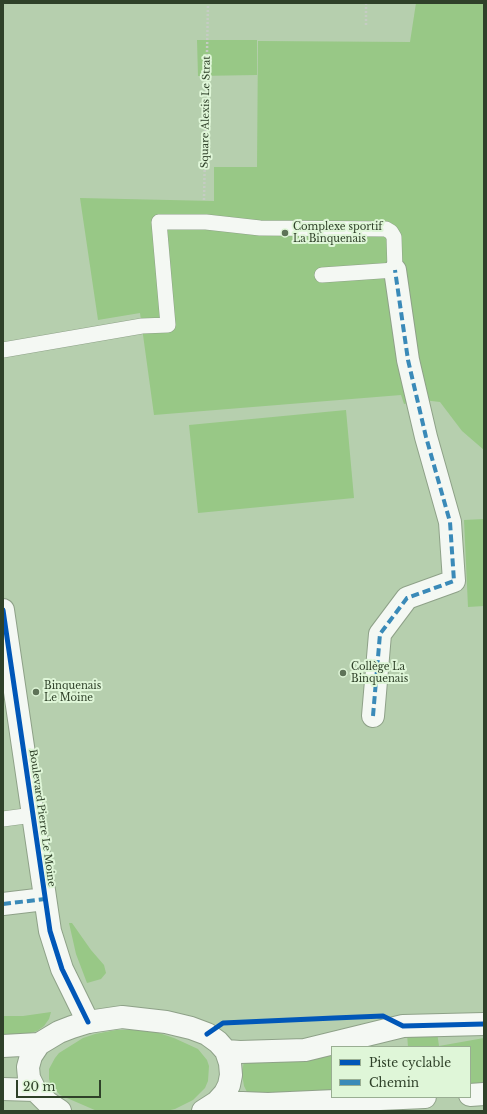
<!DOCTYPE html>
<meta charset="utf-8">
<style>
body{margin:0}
#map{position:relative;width:487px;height:1114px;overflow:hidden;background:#b6cfae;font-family:"Libre Baskerville",serif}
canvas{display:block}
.frame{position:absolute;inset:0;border:4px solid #2f4129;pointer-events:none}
.legend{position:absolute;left:331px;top:1046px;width:140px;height:52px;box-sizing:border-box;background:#dff6d8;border:1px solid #99ae92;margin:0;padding:5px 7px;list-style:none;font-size:12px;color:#2f4129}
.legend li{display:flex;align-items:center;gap:8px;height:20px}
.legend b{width:20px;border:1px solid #99ae92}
.scale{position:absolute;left:16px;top:1080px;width:85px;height:18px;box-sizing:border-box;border:2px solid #2f4129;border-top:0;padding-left:5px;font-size:12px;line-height:14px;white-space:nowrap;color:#2f4129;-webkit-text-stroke:3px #dff6d8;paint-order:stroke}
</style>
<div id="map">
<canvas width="487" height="1114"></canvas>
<div class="frame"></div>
<ul class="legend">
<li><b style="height:5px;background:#0057b8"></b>Piste cyclable</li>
<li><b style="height:5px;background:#3a8ab8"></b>Chemin</li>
</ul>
<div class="scale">20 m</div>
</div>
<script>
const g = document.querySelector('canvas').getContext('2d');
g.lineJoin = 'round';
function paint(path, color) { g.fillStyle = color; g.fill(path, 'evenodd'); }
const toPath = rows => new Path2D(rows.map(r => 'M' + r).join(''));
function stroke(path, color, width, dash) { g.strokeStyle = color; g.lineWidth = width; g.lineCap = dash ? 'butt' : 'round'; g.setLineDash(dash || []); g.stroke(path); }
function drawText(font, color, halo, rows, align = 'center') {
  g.font = font + ' "Libre Baskerville",serif'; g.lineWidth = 4; g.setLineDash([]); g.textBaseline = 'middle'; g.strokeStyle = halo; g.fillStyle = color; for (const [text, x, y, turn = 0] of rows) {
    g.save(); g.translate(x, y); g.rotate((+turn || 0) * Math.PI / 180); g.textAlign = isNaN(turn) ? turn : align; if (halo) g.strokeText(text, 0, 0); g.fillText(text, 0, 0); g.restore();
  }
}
const green = toPath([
 [416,3,484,3,484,450,462,431,440,402,423,400,404,404,401,395,154,415,140,313,98,320,80,198,214,201,214,167,257,167,258,41,410,42],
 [197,40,257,40,257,75,198,76],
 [346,410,354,498,198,513,189,425],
 [484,519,484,606,468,607,464,520],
 [69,923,72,923,91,950,104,965,106,973,101,979,87,983,76,954],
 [51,1012,49,1019,44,1026,37,1031,27,1034,3,1035,3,1016,23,1016],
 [116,1030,137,1030,153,1031,174,1038,198,1049,207,1060,209,1066,208,1081,205,1088,193,1100,175,1109,166,1111,97,1111,60,1095,51,1085,49,1079,49,1069,55,1058,59,1053,83,1038,95,1034],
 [437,1032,439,1046,484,1038,484,1087,470,1088,470,1047,408,1047,407,1034],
 [332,1056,332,1094,253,1096,247,1092,244,1086,242,1074,244,1060]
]);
const path = toPath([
 [366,25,366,3],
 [204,200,208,3]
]);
const lane = toPath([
 [3,350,142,326,168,325,159,222,206,222,260,228,386,229,391,232,394,237,395,270,322,275],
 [3,819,33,815]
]);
const street = toPath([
 [3,610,50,931,62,969,88,1022],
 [373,716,380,634,407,598,454,581,450,522,426,437,408,360,395,270],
 [3,904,45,899]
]);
const secondary = toPath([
 [3,1046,39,1044],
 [226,1051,240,1052,305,1050,403,1026,484,1024],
 [3,1089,35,1090],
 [470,1095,484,1094],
 [217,1102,268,1104,425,1097],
 [60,1111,48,1103,35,1090,29,1078,28,1067,31,1056,39,1044,59,1032,72,1027,88,1022,122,1017,166,1022,191,1028,207,1034,218,1042,226,1051,230,1063,231,1075,229,1085,225,1093,217,1102,203,1111]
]);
const quiet = toPath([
 [373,716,380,634,407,598,454,581,450,522,426,437,408,360,395,270],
 [3,904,45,899]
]);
const cycleway = toPath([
 [3,610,50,931,62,969,88,1022],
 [207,1034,223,1023,334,1018,383,1016,403,1026,484,1024]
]);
const markers = [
 [285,233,4,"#5e7358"],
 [343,673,4,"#5e7358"],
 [36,692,4,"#5e7358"]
];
const streetNames = [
 ["Square Alexis Le Strat",206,112,-89],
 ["Boulevard Pierre Le Moine",42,818,82]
];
const poiNames = [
 ["Complexe sportif",293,227],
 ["La Binquenais",293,239],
 ["Collège La",351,667],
 ["Binquenais",351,679],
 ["Binquenais",44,686],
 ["Le Moine",44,698]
];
paint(green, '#98c886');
stroke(lane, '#8ea188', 16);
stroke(street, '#8ea188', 24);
stroke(secondary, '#8ea188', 24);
stroke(path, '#c5ccc3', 2.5, [2, 2]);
stroke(lane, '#f4f8f3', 15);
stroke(street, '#f4f8f3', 22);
stroke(secondary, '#f4f8f3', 22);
stroke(quiet, '#3a8ab8', 4, [8, 4]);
stroke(cycleway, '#0057b8', 5);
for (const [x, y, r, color] of markers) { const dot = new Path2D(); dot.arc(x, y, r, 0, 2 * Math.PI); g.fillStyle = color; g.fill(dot); stroke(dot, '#dff6d8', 1.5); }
drawText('10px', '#2f4129', '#dff6d8', streetNames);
drawText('10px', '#2f4129', '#dff6d8', poiNames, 'left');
</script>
